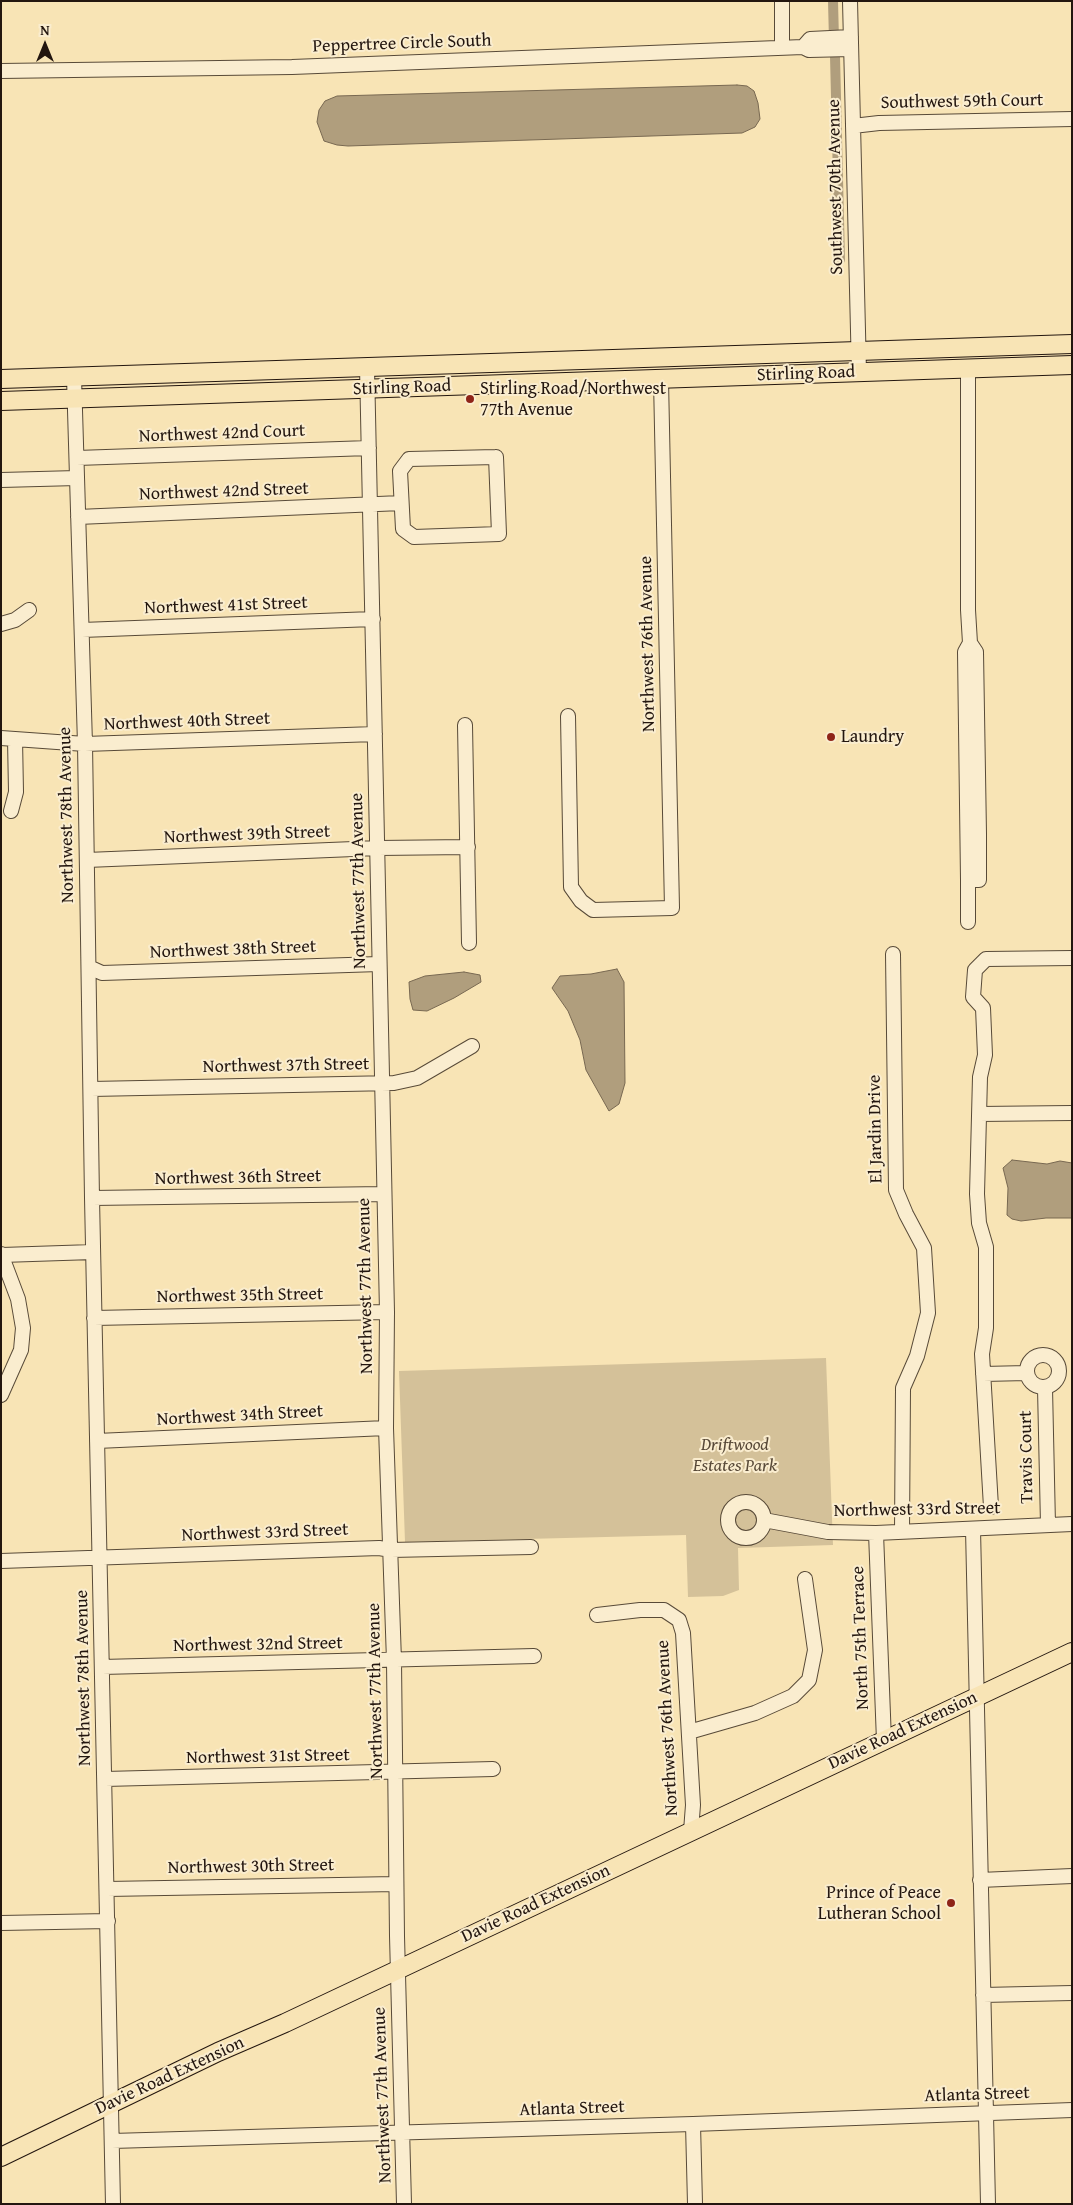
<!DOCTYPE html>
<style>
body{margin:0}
#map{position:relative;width:1073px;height:2205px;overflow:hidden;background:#f8e4b5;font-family:"Gentium Book Plus",serif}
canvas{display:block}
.frame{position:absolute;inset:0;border:2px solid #23160f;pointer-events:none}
.north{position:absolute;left:20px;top:20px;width:50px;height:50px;-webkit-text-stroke:4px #faedcf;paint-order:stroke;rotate:0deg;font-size:14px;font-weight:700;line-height:20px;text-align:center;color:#23160f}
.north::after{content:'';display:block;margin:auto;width:18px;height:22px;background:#23160f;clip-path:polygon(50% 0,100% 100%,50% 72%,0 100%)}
</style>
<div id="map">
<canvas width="1073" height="2205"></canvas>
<div class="frame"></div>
<div class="north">N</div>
</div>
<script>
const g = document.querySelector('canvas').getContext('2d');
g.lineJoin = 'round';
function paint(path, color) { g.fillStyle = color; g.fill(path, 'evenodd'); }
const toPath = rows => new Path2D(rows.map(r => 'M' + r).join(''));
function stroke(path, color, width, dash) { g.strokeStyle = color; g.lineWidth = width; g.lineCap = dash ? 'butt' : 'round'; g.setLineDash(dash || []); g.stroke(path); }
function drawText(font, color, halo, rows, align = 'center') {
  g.font = font + ' "Gentium Book Plus",serif'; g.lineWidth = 4; g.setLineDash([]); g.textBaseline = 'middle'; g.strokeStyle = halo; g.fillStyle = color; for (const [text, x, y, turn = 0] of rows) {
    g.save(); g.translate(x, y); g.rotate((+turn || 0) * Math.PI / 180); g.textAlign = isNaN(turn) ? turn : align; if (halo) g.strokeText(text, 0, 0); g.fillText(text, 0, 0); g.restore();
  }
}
const green = toPath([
 [826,1358,833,1545,738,1548,739,1590,723,1596,688,1597,686,1535,405,1542,399,1371]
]);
const water = toPath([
 [737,85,747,86,754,91,758,103,760,119,755,127,742,133,348,146,337,145,324,141,317,122,319,110,325,101,337,96,737,85],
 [617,969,624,982,625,1083,619,1104,609,1111,586,1070,580,1040,568,1011,552,988,560,976,591,974,617,969],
 [464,972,480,975,481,982,454,998,427,1011,413,1010,410,999,409,982,425,976,464,972],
 [1012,1160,1047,1164,1060,1161,1072,1163,1072,1218,1046,1218,1021,1221,1012,1219,1007,1215,1008,1188,1003,1168,1012,1160]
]);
const canal = toPath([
 [833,1,834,40],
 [835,56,840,260]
]);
const minor = toPath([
 [782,1,782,48],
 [850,1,859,372],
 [803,47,810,39,851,37],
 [1,71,292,67,803,47,809,50,851,49],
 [853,126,879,123,1072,119],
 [367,367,387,1312,386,1428,394,1661,397,1936,404,2204],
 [968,369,968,610,970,643],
 [74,377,85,744,92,1198,113,2204],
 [496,457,499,534,414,537,403,529,400,471,409,459,496,457],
 [77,458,369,448],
 [1,480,77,478],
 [78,517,401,503],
 [1,624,15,620,29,610],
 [82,630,373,619],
 [970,643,976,652,979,834,979,880,968,880,965,652,970,643],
 [568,716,571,887,581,901,593,910,672,908,661,380],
 [465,725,469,943],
 [1,738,85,744,375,734],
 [11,811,16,792,15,739],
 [87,860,378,848,468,847],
 [968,880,968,922],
 [893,954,896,1190,906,1214,924,1248,928,1313,917,1356,903,1388,902,1532],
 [89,967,102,973,379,964],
 [91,1089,394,1083,417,1078,472,1046],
 [979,1114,1072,1113],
 [92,1198,384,1194],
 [1,1254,18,1299,23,1328,21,1350,1,1395],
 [2,1255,93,1252],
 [94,1318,387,1312],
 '1027 1371a16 16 0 1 1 32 0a16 16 0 1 1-32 0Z',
 [983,1374,1027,1373],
 [1045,1388,1048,1525],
 [97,1441,386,1428],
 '728 1520a18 18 0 1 1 36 0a18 18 0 1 1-36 0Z',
 [991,1507,982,1354,986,1328,986,1247,979,1223,977,1194,980,1077,985,1055,983,1008,973,997,975,970,986,959,1072,958],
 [764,1520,828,1532,876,1533,1072,1524],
 [973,1529,988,2204],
 [876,1533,884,1741],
 [1,1561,379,1548,391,1550,531,1547],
 [597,1615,640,1610,664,1610,679,1620,683,1633,693,1805,691,1831],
 [102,1667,534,1656],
 [689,1732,755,1713,793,1696,809,1680,815,1650,805,1579],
 [105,1779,493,1769],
 [980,1880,1072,1876],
 [107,1889,396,1884],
 [1,1923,108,1921],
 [983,1995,1072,1993],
 [693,2124,695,2204],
 [112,2141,693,2124,1072,2110]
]);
const major = toPath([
 [1,379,1072,344],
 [1,401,1072,365],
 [1,2157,218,2052,285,2023,1072,1652]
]);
const markers = [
 [470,399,5,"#8f2418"],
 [831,737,5,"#8f2418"],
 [951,1903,5,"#8f2418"]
];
const streetNames = [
 ["Peppertree Circle South",402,44,-2],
 ["Southwest 59th Court",962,102,-1],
 ["Southwest 70th Avenue",836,187,-91],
 ["Stirling Road",806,374,-2],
 ["Stirling Road",402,388,-2],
 ["Northwest 42nd Court",222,434,-2],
 ["Northwest 42nd Street",224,492,-2],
 ["Northwest 41st Street",226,606,-2],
 ["Northwest 76th Avenue",648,644,-91],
 ["Northwest 40th Street",187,722,-2],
 ["Northwest 78th Avenue",67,815,-91],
 ["Northwest 39th Street",247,835,-2],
 ["Northwest 77th Avenue",359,881,-91],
 ["Northwest 38th Street",233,950,-2],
 ["Northwest 37th Street",286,1066,-1],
 ["El Jardin Drive",876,1129,-91],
 ["Northwest 36th Street",238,1178,-1],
 ["Northwest 77th Avenue",366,1286,-91],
 ["Northwest 35th Street",240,1296,-1],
 ["Northwest 34th Street",240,1416,-3],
 ["Travis Court",1027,1457,-91],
 ["Northwest 33rd Street",917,1510,-1],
 ["Northwest 33rd Street",265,1533,-2],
 ["North 75th Terrace",861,1638,-92],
 ["Northwest 32nd Street",258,1645,-1],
 ["Northwest 78th Avenue",84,1678,-91],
 ["Northwest 77th Avenue",376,1691,-91],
 ["Northwest 76th Avenue",668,1728,-93],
 ["Davie Road Extension",903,1731,-25],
 ["Northwest 31st Street",268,1757,-1],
 ["Northwest 30th Street",251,1867,-1],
 ["Davie Road Extension",536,1904,-25],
 ["Davie Road Extension",170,2076,-25],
 ["Northwest 77th Avenue",383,2095,-92],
 ["Atlanta Street",977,2095,-2],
 ["Atlanta Street",572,2109,-2]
];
const poiNames = [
 ["Stirling Road/Northwest",480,389],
 ["77th Avenue",480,410],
 ["Laundry",841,737],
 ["Prince of Peace",941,1893,"right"],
 ["Lutheran School",941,1914,"right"]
];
const parkNames = [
 ["Driftwood",735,1445],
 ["Estates Park",735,1466]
];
paint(green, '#d4c199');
paint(water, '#b09e7d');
stroke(water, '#786851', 1);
stroke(canal, '#b09e7d', 10);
stroke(minor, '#584a38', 16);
stroke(major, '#23160f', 20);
stroke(minor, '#faedcf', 14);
stroke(major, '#f8e4b5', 18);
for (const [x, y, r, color] of markers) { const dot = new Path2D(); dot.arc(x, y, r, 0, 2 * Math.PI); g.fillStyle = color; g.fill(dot); stroke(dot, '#faedcf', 2); }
drawText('18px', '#23160f', '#faedcf', streetNames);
drawText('18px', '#23160f', '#faedcf', poiNames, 'left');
drawText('italic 18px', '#584938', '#faedcf', parkNames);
</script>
